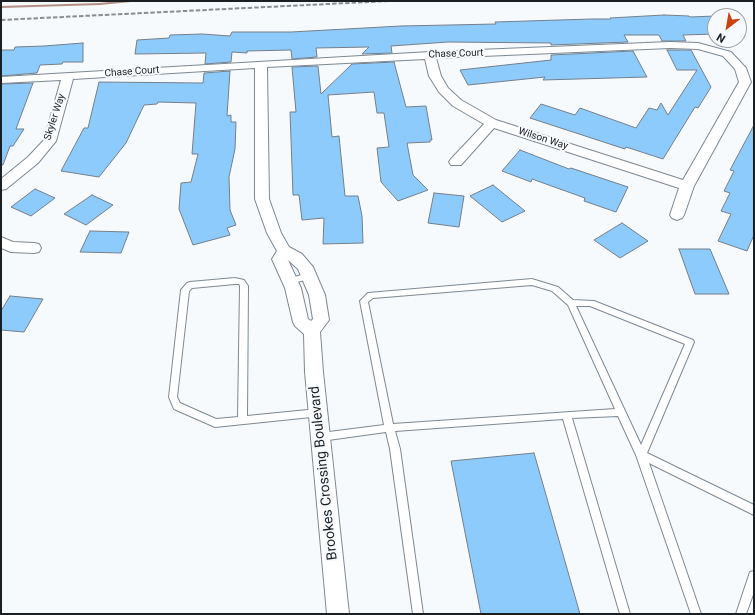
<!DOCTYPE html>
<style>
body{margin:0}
#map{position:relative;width:755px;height:615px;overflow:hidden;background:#f7fafc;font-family:Roboto,sans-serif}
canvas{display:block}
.frame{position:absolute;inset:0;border:2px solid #1a1f23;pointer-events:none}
.north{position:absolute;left:707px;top:8px;width:40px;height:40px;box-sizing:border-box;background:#f7fafc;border:1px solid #9fa2a5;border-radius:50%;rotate:211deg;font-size:11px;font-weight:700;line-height:16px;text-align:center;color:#1a1f23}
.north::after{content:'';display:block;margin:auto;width:14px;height:18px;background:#ca430f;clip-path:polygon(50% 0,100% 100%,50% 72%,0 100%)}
</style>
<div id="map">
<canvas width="755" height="615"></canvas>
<div class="frame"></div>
<div class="north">N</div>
</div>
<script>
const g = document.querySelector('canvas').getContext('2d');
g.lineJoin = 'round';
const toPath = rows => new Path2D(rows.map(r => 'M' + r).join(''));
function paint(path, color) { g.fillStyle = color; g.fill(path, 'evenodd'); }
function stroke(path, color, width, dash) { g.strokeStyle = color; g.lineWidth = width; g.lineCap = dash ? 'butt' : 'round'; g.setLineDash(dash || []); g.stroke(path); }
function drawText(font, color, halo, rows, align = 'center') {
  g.font = font + ' Roboto,sans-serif'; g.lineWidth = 4; g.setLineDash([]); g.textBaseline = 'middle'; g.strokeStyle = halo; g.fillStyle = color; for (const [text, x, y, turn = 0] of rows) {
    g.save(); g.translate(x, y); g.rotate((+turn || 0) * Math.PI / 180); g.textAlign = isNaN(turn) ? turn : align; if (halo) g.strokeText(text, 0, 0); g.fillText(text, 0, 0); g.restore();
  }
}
const stream = toPath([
 [119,1,133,1,131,2,100,5,1,8,1,6,100,3,119,1]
]);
const building = toPath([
 [664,15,689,16,690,17,715,16,715,34,683,35,686,41,662,41,659,35,624,35,628,42,551,45,551,43,448,42,391,46,392,53,362,54,369,47,316,48,317,57,292,59,291,50,247,51,247,53,232,52,231,62,205,64,206,53,135,54,137,40,169,38,170,35,202,34,230,36,232,32,291,32,401,26,496,24,495,22,591,19,611,19,610,18,664,15],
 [83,43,83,62,63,62,62,64,40,65,37,73,1,76,1,50,14,50,15,47,44,46,83,43],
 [667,50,691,50,711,87,698,108,695,107,663,159,626,147,625,149,530,118,541,104,575,115,580,108,636,128,649,108,657,110,661,103,668,115,697,70,677,70,667,50],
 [633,51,647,77,543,80,545,77,468,85,460,70,551,60,551,55,633,51],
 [394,62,406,107,426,106,432,140,430,140,430,142,407,143,413,175,428,190,398,201,381,182,377,148,389,147,384,113,377,113,374,92,328,95,332,137,339,136,345,196,358,196,362,216,363,243,323,244,324,218,302,220,299,195,293,195,290,112,296,112,292,67,318,66,321,94,352,64,394,62],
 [230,71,227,116,231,115,231,122,236,122,235,149,229,177,230,210,236,225,227,228,230,235,193,245,179,209,181,183,191,182,198,154,192,154,196,103,158,102,157,104,144,105,126,143,99,177,61,171,84,128,88,128,99,82,203,83,204,73,230,71],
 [33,83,16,129,24,129,13,146,10,146,3,165,1,165,1,84,33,83],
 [754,125,754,235,747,251,718,241,731,214,721,211,730,193,724,191,734,171,730,170,754,125],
 [520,150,569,169,571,168,628,187,616,212,584,201,585,198,532,179,531,182,502,171,520,150],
 [493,185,525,211,502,222,470,196,493,185],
 [35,189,55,198,31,216,11,207,35,189],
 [434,193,464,196,459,227,428,223,434,193],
 [92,195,113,205,86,225,64,214,92,195],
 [622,223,648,241,620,258,594,240,622,223],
 [90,231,129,232,121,253,80,252,90,231],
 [679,249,710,249,729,294,695,294,679,249],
 [10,296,43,299,24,332,1,330,1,311,10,296],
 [534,453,580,614,481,614,451,461,534,453]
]);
const lane = toPath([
 [309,273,312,274,313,276,312,278,290,284,286,281,287,279,309,273],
 [235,278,244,280,248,286,247,416,318,409,321,410,323,413,321,416,215,427,174,409,169,397,181,290,187,283,190,282,235,278],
 [235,284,239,284,240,286,238,417,216,419,180,403,177,397,189,291,192,288,235,284],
 [532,279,558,287,573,300,594,301,693,340,694,342,647,453,754,505,754,515,649,463,701,614,691,614,636,455,618,416,572,418,630,614,620,614,563,419,395,431,400,449,423,614,413,614,390,449,386,432,321,441,318,440,316,437,318,434,321,433,384,425,360,301,368,293,532,279],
 [532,285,552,291,568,305,615,409,393,424,368,302,373,298,532,285],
 [576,306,590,306,685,344,641,445,576,306],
 [754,571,754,592,746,614,736,614,750,572,754,571]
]);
const street = toPath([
 [670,42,698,43,731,52,746,68,751,82,694,186,684,215,682,218,677,220,672,218,670,215,679,188,494,128,461,165,451,165,449,162,451,159,484,124,453,106,439,92,429,76,425,59,267,67,269,199,281,233,289,247,302,254,313,267,325,295,329,320,320,332,323,372,349,614,327,614,305,372,304,334,295,326,293,322,285,288,272,259,277,251,267,233,255,199,255,68,73,79,56,141,38,163,6,189,1,190,1,179,28,157,44,140,61,80,1,83,1,77,430,52,670,42],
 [670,48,698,49,723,56,735,69,739,82,683,180,496,120,461,100,448,88,441,76,436,58,670,48],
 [288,260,298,269,309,295,313,319,311,321,308,319,301,288,288,260],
 [1,237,13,242,34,243,39,244,41,248,39,252,34,253,11,252,1,248,1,237]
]);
const rail = toPath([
 [1,20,389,1]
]);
const farStreetnames = [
 ["Chase Court",456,54,-2],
 ["Chase Court",132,72,-4],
 ["Skyler Way",55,117,-72],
 ["Wilson Way",543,139,18]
];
const nearStreetnames = [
 ["Brookes Crossing Boulevard",324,473,-96]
];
paint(stream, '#b48e82');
paint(building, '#8ecbfd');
stroke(building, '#737f8a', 1);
stroke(lane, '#7c8994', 2);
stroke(street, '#7c8994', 2);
paint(lane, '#fff');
paint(street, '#fff');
stroke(rail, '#898d90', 2, [4.5, 2]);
drawText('10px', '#1a1f23', '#f7fafc', farStreetnames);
drawText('14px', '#1a1f23', '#f7fafc', nearStreetnames);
</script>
